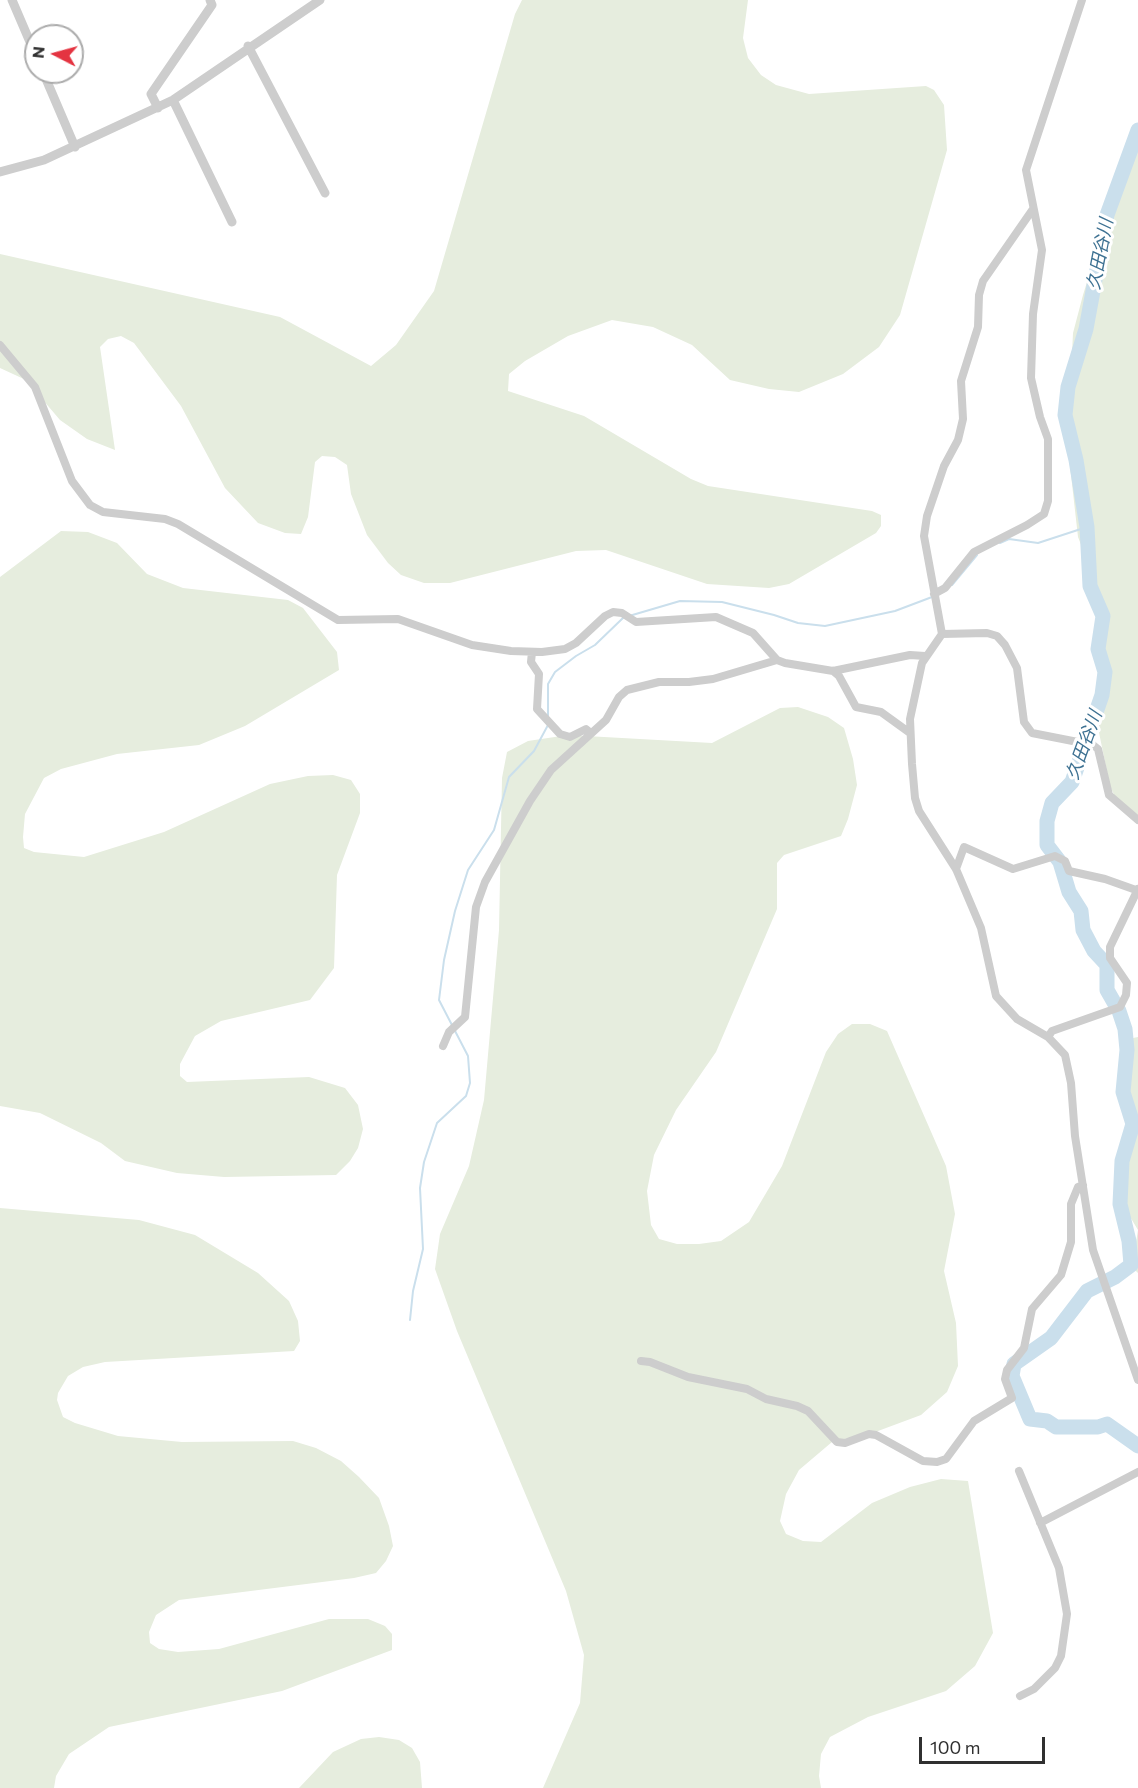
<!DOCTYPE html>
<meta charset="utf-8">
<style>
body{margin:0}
#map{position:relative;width:1138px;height:1788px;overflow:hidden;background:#fff;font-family:Commissioner,sans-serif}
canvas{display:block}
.north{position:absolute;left:24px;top:24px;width:60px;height:60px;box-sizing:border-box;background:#fff;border:2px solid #acacac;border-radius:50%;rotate:276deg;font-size:16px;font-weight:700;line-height:24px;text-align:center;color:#303030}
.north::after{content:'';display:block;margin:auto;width:21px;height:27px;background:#e43441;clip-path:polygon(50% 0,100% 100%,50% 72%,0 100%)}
.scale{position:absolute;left:919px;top:1737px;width:126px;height:27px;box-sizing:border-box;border:3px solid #303030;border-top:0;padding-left:8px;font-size:18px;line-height:21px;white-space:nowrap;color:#303030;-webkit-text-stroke:4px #fff;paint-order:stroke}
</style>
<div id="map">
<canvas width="1138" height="1788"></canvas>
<div class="north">N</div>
<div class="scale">100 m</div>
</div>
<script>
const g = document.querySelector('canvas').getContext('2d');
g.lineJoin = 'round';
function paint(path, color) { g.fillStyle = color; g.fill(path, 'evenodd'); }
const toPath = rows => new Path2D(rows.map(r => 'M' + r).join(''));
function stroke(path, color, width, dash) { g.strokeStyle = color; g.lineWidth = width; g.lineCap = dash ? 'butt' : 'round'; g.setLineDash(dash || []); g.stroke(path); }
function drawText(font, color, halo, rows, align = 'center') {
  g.font = font + ' Commissioner,"Noto Sans JP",sans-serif'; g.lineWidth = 6; g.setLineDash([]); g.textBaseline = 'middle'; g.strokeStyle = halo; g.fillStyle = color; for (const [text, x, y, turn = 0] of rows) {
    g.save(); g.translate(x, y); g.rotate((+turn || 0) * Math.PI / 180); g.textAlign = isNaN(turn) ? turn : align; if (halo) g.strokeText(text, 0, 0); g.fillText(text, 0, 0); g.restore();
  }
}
const green = toPath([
 [522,0,748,0,743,38,748,58,761,75,776,85,809,94,926,86,934,90,944,105,947,150,900,315,879,347,843,374,799,392,769,389,730,380,692,345,653,327,612,320,568,336,525,361,509,374,508,391,584,416,691,479,708,486,872,511,881,515,881,526,876,533,789,584,769,588,707,584,606,550,576,551,450,583,424,583,401,575,388,563,367,535,351,494,347,465,335,457,322,456,315,462,308,517,301,534,285,533,258,523,225,488,181,406,134,343,121,336,108,339,100,347,115,450,87,439,60,420,26,380,0,368,0,254,280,317,371,366,396,345,434,291,515,14],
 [1138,144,1138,817,1117,801,1110,786,1096,718,1106,679,1101,647,1105,613,1095,592,1091,570,1078,537,1070,466,1069,415,1073,333,1083,295,1102,233],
 [61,531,88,532,117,543,147,574,183,588,288,600,303,608,337,652,339,670,245,726,199,745,117,754,61,769,44,778,25,814,23,837,24,848,34,852,84,857,164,832,270,784,308,776,333,775,351,780,360,794,360,813,337,875,334,968,310,1000,221,1021,195,1036,180,1064,180,1076,187,1082,309,1077,345,1088,358,1105,363,1129,358,1148,350,1161,336,1175,224,1177,177,1173,125,1161,101,1143,40,1113,0,1106,0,577],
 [798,707,828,717,844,728,853,759,857,785,848,819,841,836,784,855,777,863,777,909,716,1052,676,1110,654,1155,647,1191,651,1225,659,1239,677,1244,699,1244,721,1241,749,1222,782,1166,826,1052,838,1034,852,1024,870,1024,887,1031,946,1166,955,1214,944,1271,956,1323,958,1366,947,1392,921,1415,878,1431,832,1442,799,1470,786,1494,780,1521,786,1534,803,1541,821,1542,872,1503,910,1487,941,1479,968,1481,993,1633,975,1666,946,1691,868,1717,830,1737,821,1754,819,1776,821,1788,543,1788,580,1703,584,1655,566,1591,457,1331,435,1269,440,1234,469,1166,484,1100,499,930,502,778,507,752,528,741,568,735,712,743,780,708],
 [1138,1037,1138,1273,1132,1267,1138,1230,1123,1205,1123,1177,1136,1129,1121,1081,1128,1039],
 [0,1208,139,1220,195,1235,258,1273,289,1301,298,1321,300,1341,294,1351,105,1362,83,1367,68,1376,58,1393,57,1400,63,1417,75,1423,118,1436,182,1442,293,1441,316,1448,341,1461,359,1477,379,1498,389,1526,393,1546,386,1561,376,1573,354,1578,179,1600,156,1615,149,1632,150,1643,159,1649,178,1652,219,1649,329,1619,368,1619,385,1626,392,1634,392,1650,282,1691,109,1727,69,1754,56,1776,54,1788,0,1788],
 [379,1737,399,1740,412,1748,420,1762,422,1788,299,1788,333,1752,361,1739]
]);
const stream = toPath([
 [1000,543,1009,539,1038,543,1087,527],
 [952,585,977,555],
 [629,616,680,601,722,602,774,615,798,623,825,626,895,611,932,597],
 [548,716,548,684,555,672,576,656,595,645,624,617],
 [410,1320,413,1291,423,1249,420,1188,424,1162,437,1123,466,1096,470,1083,468,1056,439,1000,444,960,455,911,468,870,494,830,509,777,534,751,548,725]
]);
const river = toPath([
 [1138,130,1107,215,1086,329,1068,387,1065,415,1076,460,1087,527,1090,586,1103,616,1098,649,1105,672,1102,695,1072,782,1052,803,1047,821,1047,845,1060,862,1069,892,1081,911,1083,930,1094,951,1107,965,1107,990,1119,1011,1125,1029,1127,1050,1123,1092,1133,1124,1122,1161,1120,1204,1129,1241,1131,1265,1115,1277,1087,1291,1051,1338,1014,1364,1012,1376,1030,1419,1047,1421,1056,1427,1098,1427,1107,1424,1138,1446]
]);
const minor = toPath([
 [1033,209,983,281,979,295,978,327,961,381,963,419,958,440,944,466,927,516,924,536,942,634,922,663,910,719,912,764,915,798,919,811,956,869,981,928,996,996,1017,1019,1048,1037,1065,1055,1071,1083,1075,1136,1093,1250,1138,1380],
 [0,345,35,387,72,481,90,505,103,512,165,519,178,524,338,620,398,619,472,645,511,651,542,652,565,649,576,643,605,616,613,612,622,613,636,622,716,617,753,633,777,660,785,663,833,671,910,655,925,656],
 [934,594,945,588,974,552,1027,525,1044,514,1048,501,1048,439,1040,417,1031,378,1033,314,1042,250,1026,170,1082,0],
 [942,634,987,633,997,636,1005,645,1017,668,1024,722,1032,733,1093,745,1098,749,1109,795,1138,820],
 [532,652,531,662,539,674,537,709,560,734,570,737,586,729,591,733],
 [833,671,839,676,856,707,881,712,910,733],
 [956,869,964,847,1013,869,1055,856,1065,861,1069,871,1105,879,1136,890],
 [1048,1037,1052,1031,1120,1007,1126,995,1127,983,1110,958,1110,947,1138,889],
 [443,1046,449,1032,465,1017,476,907,485,882,530,801,551,770,606,720,619,697,627,690,659,682,689,682,713,679,777,660],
 [641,1361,650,1362,688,1377,747,1389,766,1399,797,1406,808,1411,837,1442,845,1443,869,1434,876,1435,923,1461,937,1462,946,1459,974,1421,1012,1398,1005,1379,1007,1370,1024,1348,1032,1309,1061,1275,1071,1242,1071,1204,1078,1187,1083,1185],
 [1019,1471,1059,1568,1067,1614,1061,1656,1055,1668,1034,1689,1020,1696],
 [1040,1523,1138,1472]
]);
const tertiary = toPath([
 [12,0,36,56],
 [248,46,325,193],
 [43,72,75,147],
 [173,100,232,222],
 [158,108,151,94,212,5,210,0],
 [0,172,44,160,173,100,320,0]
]);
const waterNames = [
 ["久田谷川",1100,254,-79],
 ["久田谷川",1084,745,-70]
];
paint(green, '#e6edde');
stroke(stream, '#cadfec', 2);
stroke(river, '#cadfec', 15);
stroke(minor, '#cdcdcd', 8);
stroke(tertiary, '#cdcdcd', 9);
drawText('italic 18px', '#3d7192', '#fff', waterNames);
</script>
